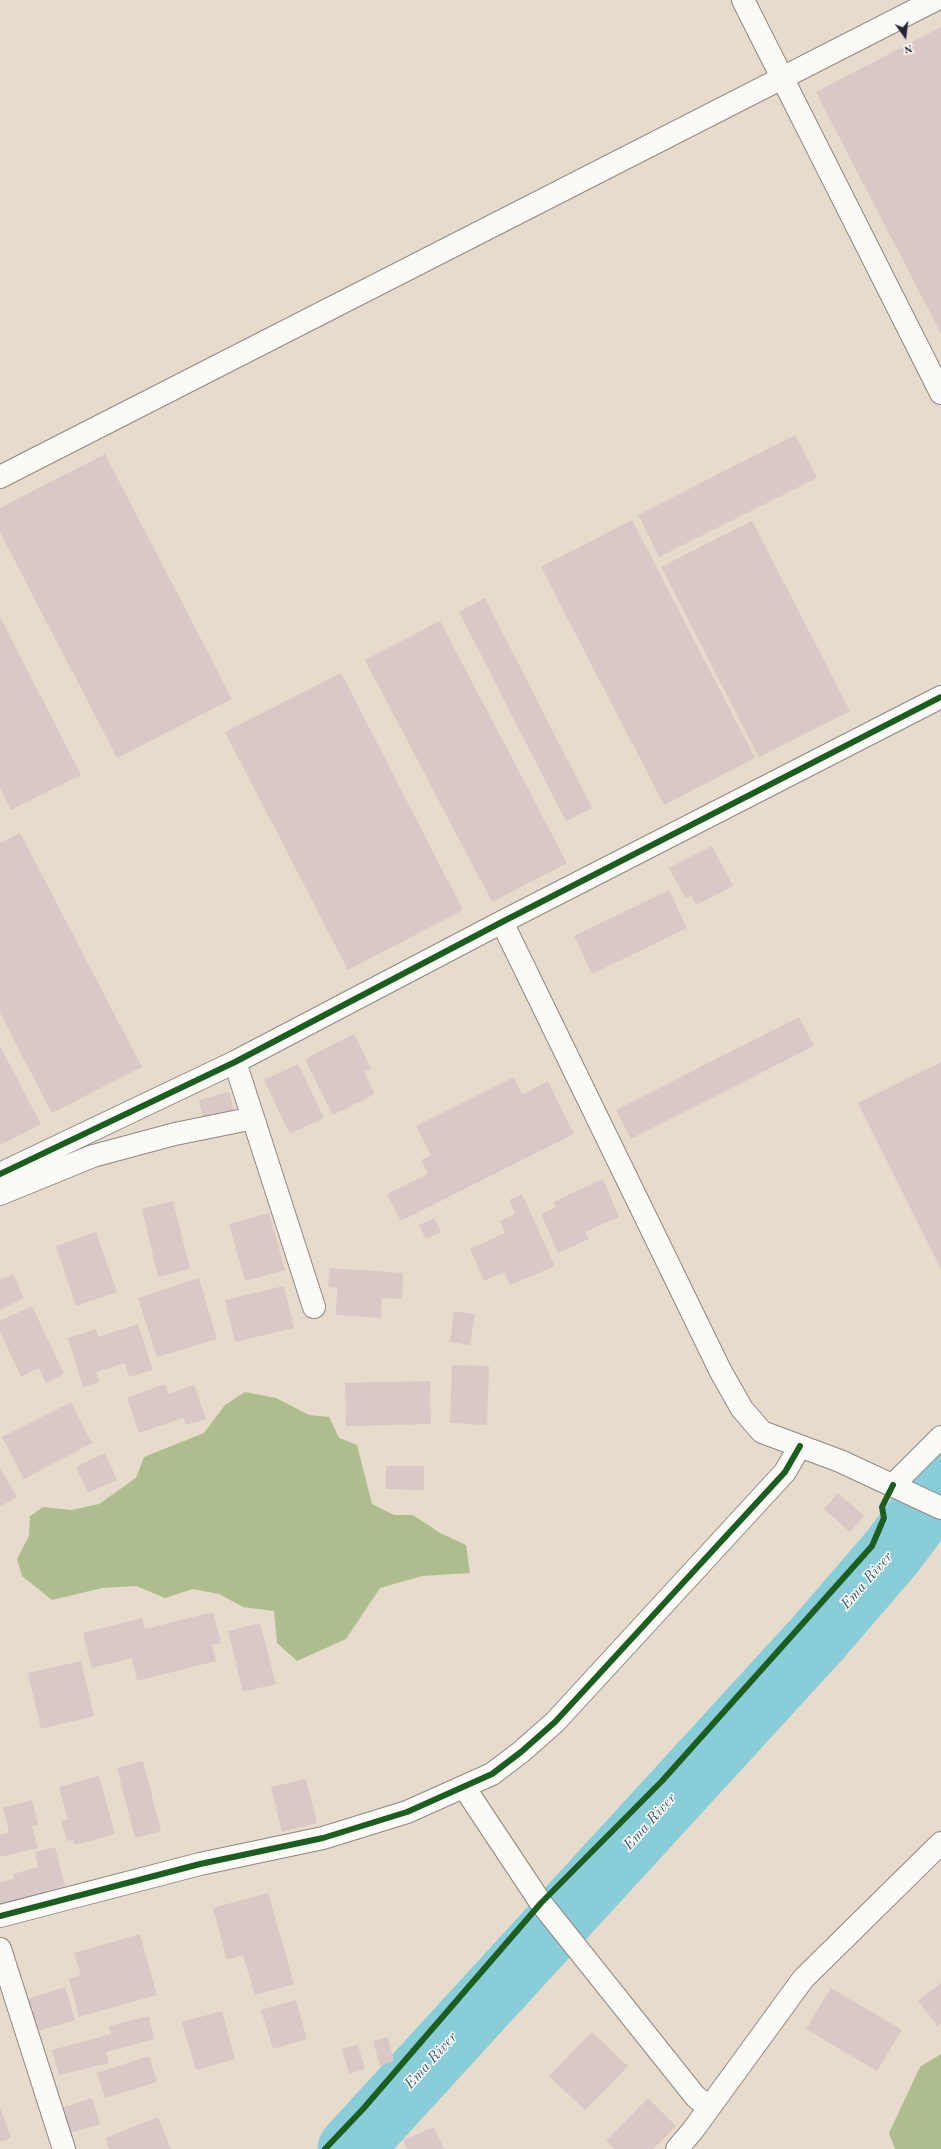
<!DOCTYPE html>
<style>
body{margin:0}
#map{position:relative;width:941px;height:2149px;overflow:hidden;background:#e7dbcb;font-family:"Old Standard TT",serif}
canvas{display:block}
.north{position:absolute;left:885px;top:16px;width:40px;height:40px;-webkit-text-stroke:3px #fdfcf7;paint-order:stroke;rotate:166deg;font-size:11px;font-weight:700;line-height:16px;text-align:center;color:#22223b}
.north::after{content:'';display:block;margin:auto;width:14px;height:18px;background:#22223b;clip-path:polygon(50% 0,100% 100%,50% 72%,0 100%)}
</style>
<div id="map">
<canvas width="941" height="2149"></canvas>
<div class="north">N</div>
</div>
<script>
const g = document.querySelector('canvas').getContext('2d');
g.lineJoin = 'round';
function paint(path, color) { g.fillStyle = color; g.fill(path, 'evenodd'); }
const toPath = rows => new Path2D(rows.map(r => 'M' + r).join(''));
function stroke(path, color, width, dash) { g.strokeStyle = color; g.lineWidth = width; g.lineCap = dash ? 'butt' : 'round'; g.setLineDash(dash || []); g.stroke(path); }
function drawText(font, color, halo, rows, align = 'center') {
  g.font = font + ' "Old Standard TT",serif'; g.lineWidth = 3; g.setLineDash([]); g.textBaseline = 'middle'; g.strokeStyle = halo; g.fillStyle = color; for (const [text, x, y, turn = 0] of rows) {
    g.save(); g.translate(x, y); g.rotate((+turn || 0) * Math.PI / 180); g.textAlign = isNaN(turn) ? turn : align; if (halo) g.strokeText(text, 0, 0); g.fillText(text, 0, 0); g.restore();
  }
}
const forest = toPath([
 [245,1392,276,1398,309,1415,329,1417,339,1438,357,1445,372,1504,394,1515,413,1515,440,1533,466,1545,470,1573,422,1576,380,1588,346,1639,297,1661,277,1643,274,1611,243,1607,219,1594,193,1589,165,1598,136,1586,102,1588,52,1600,22,1576,17,1559,29,1536,30,1516,43,1507,72,1510,99,1504,136,1478,144,1457,204,1433,225,1405],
 [941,2054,941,2149,895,2149,889,2133,920,2067]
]);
const river = toPath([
 [350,2149,818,1638,892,1552,941,1487]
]);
const building = toPath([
 [941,27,941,334,816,92],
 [795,435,817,478,659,557,638,515],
 [105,454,232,699,117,758,0,532,0,508],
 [632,520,755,758,664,805,541,567],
 [752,521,850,711,759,757,661,567],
 [485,598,592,808,566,821,459,612],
 [0,617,81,775,11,810,0,788],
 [440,621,567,863,492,902,365,660],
 [341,673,463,910,348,970,225,732],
 [20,833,142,1067,52,1113,0,1013,0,843],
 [712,846,733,886,696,905,691,895,686,899,669,868],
 [669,890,687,928,592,974,574,936],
 [799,1017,814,1046,631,1139,616,1110],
 [354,1034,371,1069,364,1072,375,1094,333,1115,305,1059],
 [0,1046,41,1124,0,1145],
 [941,1062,941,1269,858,1103],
 [298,1064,324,1118,290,1134,264,1080],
 [514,1077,522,1095,548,1081,574,1134,401,1221,387,1194,428,1174,421,1160,431,1155,416,1126],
 [229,1092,234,1110,203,1118,199,1100],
 [603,1179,619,1217,585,1232,589,1239,558,1253,541,1214,556,1207,553,1202],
 [522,1194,555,1266,510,1285,504,1272,484,1281,470,1249,505,1233,500,1221,515,1214,509,1200],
 [173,1201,190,1269,158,1277,142,1209],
 [269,1213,285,1270,245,1281,229,1224],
 [434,1218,441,1232,426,1239,419,1225],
 [96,1232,117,1292,76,1306,56,1246],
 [330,1268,403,1273,402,1299,382,1298,381,1318,336,1315,337,1288,328,1287],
 [13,1274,24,1298,0,1310,0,1280],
 [199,1278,217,1339,157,1357,138,1298],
 [284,1286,294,1328,235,1342,225,1300],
 [32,1306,64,1374,46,1383,39,1368,21,1377,0,1332,0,1321],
 [454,1311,475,1314,470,1345,450,1342],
 [138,1324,153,1370,129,1377,125,1363,96,1372,99,1382,83,1387,68,1338,96,1329,98,1337],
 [452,1365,489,1366,487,1425,450,1423],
 [430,1381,431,1424,346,1426,345,1383],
 [165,1384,168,1394,194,1385,206,1419,186,1425,183,1418,139,1433,127,1398],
 [71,1402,92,1443,24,1479,2,1437],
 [105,1453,117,1480,88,1493,76,1467],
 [386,1466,424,1466,424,1490,386,1489],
 [0,1468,17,1497,0,1507],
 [838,1493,864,1516,850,1532,824,1509],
 [213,1612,221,1643,212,1645,216,1661,137,1681,132,1658,92,1668,83,1633,142,1618,145,1629],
 [260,1623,276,1684,243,1692,228,1631],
 [81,1661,94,1716,41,1729,28,1673],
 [143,1761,161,1831,135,1838,117,1768],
 [99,1776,115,1834,75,1845,73,1840,67,1841,61,1821,68,1819,59,1787],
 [306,1779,317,1823,282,1832,271,1787],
 [32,1800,38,1824,32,1826,38,1848,0,1857,0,1835,9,1832,3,1808],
 [55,1847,65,1886,43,1892,44,1894,0,1905,0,1882,14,1879,13,1874,38,1867,35,1852],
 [268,1893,294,1984,255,1995,243,1955,227,1960,213,1908],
 [140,1934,157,1995,79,2017,69,1979,81,1975,74,1953],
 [941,1983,941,2023,938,2026,918,2001],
 [65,1987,75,2020,38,2031,28,1999],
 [831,1988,902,2030,877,2071,806,2029],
 [296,2000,307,2039,273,2049,261,2010],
 [222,2011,235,2059,196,2070,182,2022],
 [149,2016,154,2039,106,2052,109,2063,59,2075,52,2050,111,2034,109,2026],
 [592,2032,628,2066,585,2110,549,2076],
 [388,2037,394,2061,380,2066,373,2041],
 [358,2045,365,2069,349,2074,342,2049],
 [149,2056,157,2082,105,2098,97,2073],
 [92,2098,100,2124,70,2133,62,2108],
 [648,2098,676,2126,653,2149,614,2149,606,2141],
 [0,2107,11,2138,0,2142],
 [158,2117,171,2149,109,2149,105,2138],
 [434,2127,444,2149,407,2149,403,2140]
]);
const minor = toPath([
 [743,0,941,393],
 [0,477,935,0],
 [502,922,721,1372,742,1409,762,1432,840,1461,941,1508],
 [235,1062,314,1307],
 [0,1174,235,1062,502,922,941,697],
 [0,1194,93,1156,175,1134,249,1119,255,1123],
 [893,1485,941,1437],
 [464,1787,541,1903,695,2096,708,2107],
 [0,1916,200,1864,323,1838,407,1812,492,1774,521,1752,555,1722,785,1472,800,1446],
 [0,1949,64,2149],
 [677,2149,693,2130,803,1979,941,1843]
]);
const cycleway = toPath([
 [0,1174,235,1062,502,922,941,697],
 [0,1916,200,1864,323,1838,407,1812,492,1774,521,1752,555,1722,785,1472,800,1446],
 [325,2149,363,2109,541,1903,662,1781,872,1546,884,1518,882,1507,893,1485]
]);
const waterNames = [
 ["Ema River",867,1581,-49],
 ["Ema River",650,1822,-48],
 ["Ema River",431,2061,-48]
];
paint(forest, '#aebd8d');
stroke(river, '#89cdd9', 65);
paint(building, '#dac8c7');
stroke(minor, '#8e8884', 24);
stroke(minor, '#fbfaf7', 22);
stroke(cycleway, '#1b5e20', 6);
drawText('italic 15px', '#385c74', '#fdfcf7', waterNames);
</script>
